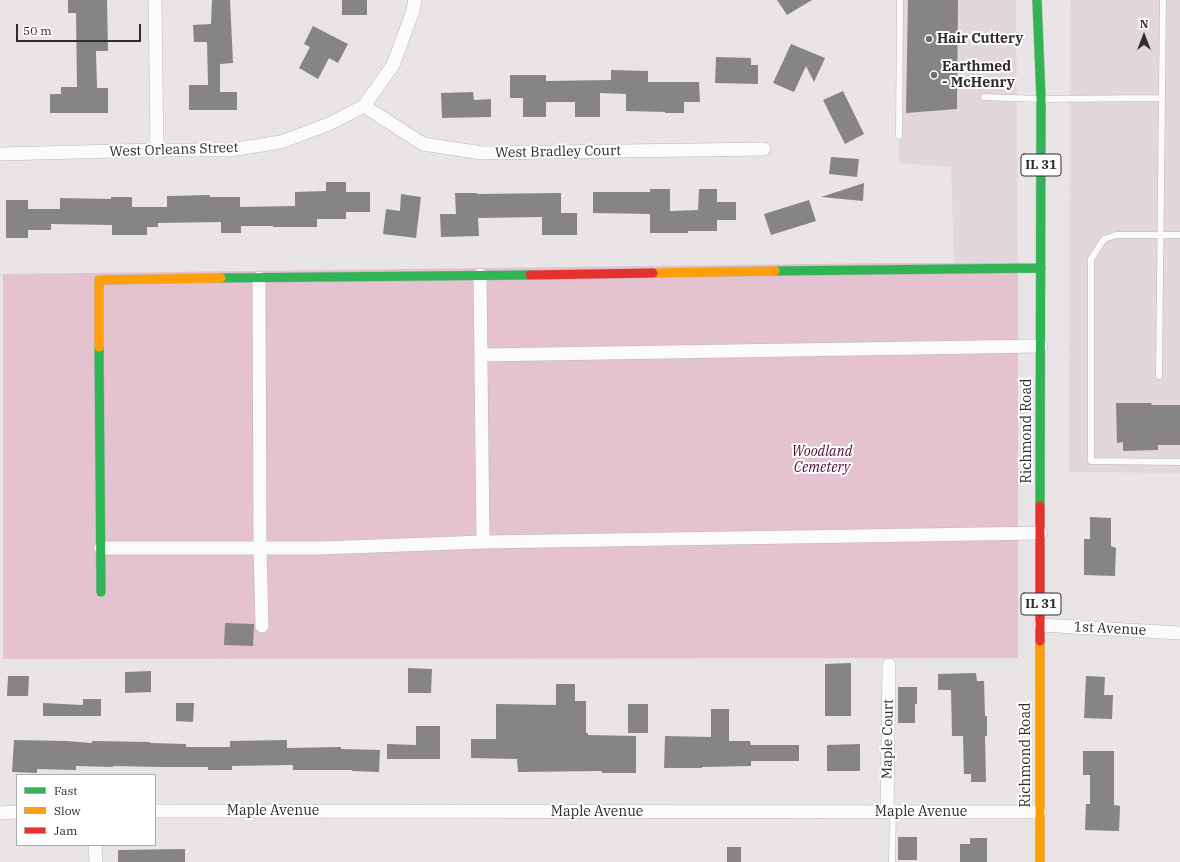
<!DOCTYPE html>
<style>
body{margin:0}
#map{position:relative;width:1180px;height:862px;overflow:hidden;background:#e9e5e7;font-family:"IBM Plex Serif",serif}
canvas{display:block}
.legend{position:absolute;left:16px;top:774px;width:140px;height:72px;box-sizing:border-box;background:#fff;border:1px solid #acabab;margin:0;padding:5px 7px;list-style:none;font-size:12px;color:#2f2c2d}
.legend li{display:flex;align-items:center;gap:8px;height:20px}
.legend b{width:20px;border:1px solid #acabab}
.north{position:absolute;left:1124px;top:16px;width:40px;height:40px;-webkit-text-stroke:3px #fff;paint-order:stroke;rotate:0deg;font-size:11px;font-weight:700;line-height:16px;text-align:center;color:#2f2c2d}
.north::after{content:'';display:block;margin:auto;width:14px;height:18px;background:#2f2c2d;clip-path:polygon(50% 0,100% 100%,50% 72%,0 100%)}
.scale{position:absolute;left:16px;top:24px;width:125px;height:18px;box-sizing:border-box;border:2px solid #2f2c2d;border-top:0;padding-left:5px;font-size:12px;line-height:14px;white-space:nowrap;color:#2f2c2d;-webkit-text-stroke:3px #fff;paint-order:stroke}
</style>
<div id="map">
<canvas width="1180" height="862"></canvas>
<ul class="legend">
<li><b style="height:5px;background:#30b455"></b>Fast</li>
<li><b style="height:5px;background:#ff9f0a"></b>Slow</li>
<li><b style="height:5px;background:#e5322d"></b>Jam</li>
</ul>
<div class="north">N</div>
<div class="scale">50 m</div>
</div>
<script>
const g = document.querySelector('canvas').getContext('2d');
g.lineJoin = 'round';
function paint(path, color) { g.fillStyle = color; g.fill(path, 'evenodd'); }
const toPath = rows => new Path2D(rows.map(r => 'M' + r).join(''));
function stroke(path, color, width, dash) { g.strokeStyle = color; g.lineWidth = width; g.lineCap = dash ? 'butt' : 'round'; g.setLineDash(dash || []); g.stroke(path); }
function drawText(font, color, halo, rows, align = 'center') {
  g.font = font + ' "IBM Plex Serif",serif'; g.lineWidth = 4; g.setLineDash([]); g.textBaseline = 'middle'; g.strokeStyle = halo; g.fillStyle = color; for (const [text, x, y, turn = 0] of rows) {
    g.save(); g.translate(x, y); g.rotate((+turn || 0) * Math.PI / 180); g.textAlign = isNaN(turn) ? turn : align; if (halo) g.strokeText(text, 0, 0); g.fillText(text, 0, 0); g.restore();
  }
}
const built = toPath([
 [901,0,1016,0,1018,263,954,263,951,167,899,163],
 [1070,0,1180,0,1180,473,1069,472]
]);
const green = toPath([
 [886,263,1018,263,1018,658,3,659,3,274]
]);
const building = toPath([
 [68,0,107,0,108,51,96,51,97,88,108,88,108,113,50,113,50,94,61,94,61,87,77,87,76,13,68,13],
 [212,0,230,0,233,63,220,64,220,92,237,92,237,110,189,110,189,85,208,85,207,42,194,42,193,25,211,24],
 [342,0,367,0,367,15,342,15],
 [777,0,812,0,787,15],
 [908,0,958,0,957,109,906,113],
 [313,26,348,44,338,63,329,58,318,79,299,68,310,47,304,44],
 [791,44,825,58,814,82,806,66,794,92,773,83],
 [716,57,751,58,751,65,758,65,758,84,715,83],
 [611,70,648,71,648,82,699,82,700,102,684,102,684,113,665,113,665,112,626,111,626,94,600,93,600,117,575,117,575,102,546,102,546,117,523,117,523,98,510,98,510,75,546,75,546,81,611,80],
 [843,91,864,134,845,144,823,100],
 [473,92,474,100,491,99,491,117,442,118,441,93],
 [831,157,859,159,857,177,829,174],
 [326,182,346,182,346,192,370,192,370,212,346,212,346,219,317,219,317,227,273,227,273,226,241,226,241,233,221,233,221,222,158,223,158,227,147,227,147,235,112,235,112,225,51,224,51,230,28,230,28,238,6,238,6,200,28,200,28,209,60,209,60,198,111,199,111,197,132,197,132,207,167,207,167,196,210,195,210,197,240,197,240,207,295,206,295,192,326,191],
 [864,183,863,201,821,197],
 [650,189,670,189,670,211,698,210,699,189,717,189,717,202,736,202,736,220,717,220,717,231,688,231,688,233,650,233,650,214,593,213,593,192,650,192],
 [455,193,477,193,477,194,561,193,561,213,577,213,577,235,542,235,542,217,478,218,479,236,441,237,440,214,456,214],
 [401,194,421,197,416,238,383,234,386,209,400,211],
 [809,200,816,221,771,235,764,214],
 [1116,403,1152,403,1151,405,1180,405,1180,445,1158,445,1158,450,1123,451,1123,442,1117,443],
 [1090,517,1111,518,1111,546,1116,548,1115,576,1084,575,1084,539,1090,539],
 [225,623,254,624,253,646,224,645],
 [851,663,851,716,825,716,825,664],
 [408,668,432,669,431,693,408,693],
 [151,671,151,692,125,693,125,672],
 [976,673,977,681,984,681,985,716,987,716,987,736,985,736,986,782,971,782,971,774,964,774,963,736,952,736,951,690,938,690,938,674],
 [8,676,29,676,28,696,7,696],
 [1086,676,1105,677,1104,695,1113,695,1112,719,1084,718],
 [556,684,575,684,575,701,586,701,586,733,588,733,588,735,636,736,636,773,602,773,602,771,518,772,517,759,471,758,471,739,496,739,496,704,556,705],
 [898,687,917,687,917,704,915,704,915,723,898,723],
 [83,699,101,699,101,716,43,716,43,703,83,705],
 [176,703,194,703,193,722,176,721],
 [628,704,648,704,648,733,628,733],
 [711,709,729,709,729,741,750,741,751,745,799,745,799,761,751,761,751,766,702,767,702,768,664,768,665,736,711,737],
 [416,726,440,726,440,759,387,759,387,744,416,745],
 [14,740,66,741,92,743,92,741,150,742,150,743,186,744,186,747,230,747,230,741,287,740,287,748,341,747,341,749,380,750,379,772,352,771,352,770,293,770,293,765,232,766,232,770,208,770,208,767,162,767,113,766,113,767,76,766,76,770,37,769,37,773,12,772],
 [860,744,860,771,827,771,827,745],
 [1083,751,1114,751,1114,805,1120,806,1119,831,1085,830,1086,804,1090,804,1090,775,1083,775],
 [898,837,917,837,917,860,898,860],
 [970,838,987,838,987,862,960,862,960,844,970,844],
 [727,847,741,847,741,862,727,862],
 [185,849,185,862,118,862,118,850]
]);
const lane = toPath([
 [984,97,1041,99,1162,98],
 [899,136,900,0],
 [1180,235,1116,235,1104,239,1091,259,1091,461,1180,462],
 [1159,376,1163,0],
 [892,862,893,812]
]);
const street = toPath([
 [155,0,157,150],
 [364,106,423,144,482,153,764,149],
 [0,154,157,150,230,150,281,142,329,124,364,106,393,65,413,11,415,0],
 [480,275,483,542],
 [259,278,260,548,262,626],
 [481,355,1041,346],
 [101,548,321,548,483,542,1041,533],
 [1040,625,1180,633],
 [155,811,1040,812],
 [887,812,889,665],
 [0,813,17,812],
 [95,845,96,862]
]);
const fast = toPath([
 [1037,0,1041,99,1040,506],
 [775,271,1041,268],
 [221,278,530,275],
 [99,347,101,592]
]);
const slow = toPath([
 [653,273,775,271],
 [99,347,99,280,221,278],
 [1040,862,1040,641]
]);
const jam = toPath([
 [530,275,653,273],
 [1040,641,1040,506]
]);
const markers = [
 [929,39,4,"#706d6e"],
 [934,75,4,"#706d6e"]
];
const shields = [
 [1041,165,40],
 [1041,604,40]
];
const shieldNames = [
 ["IL 31",1041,165],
 ["IL 31",1041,604]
];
const poiNames = [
 ["Hair Cuttery",937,39],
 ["Earthmed",942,67],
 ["- McHenry",942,83]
];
const streetNames = [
 ["West Orleans Street",174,150,-2],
 ["West Bradley Court",558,152,-1],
 ["Richmond Road",1027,431,-90],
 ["1st Avenue",1110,629,3],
 ["Maple Court",888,739,-89],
 ["Richmond Road",1026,755,-90],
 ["Maple Avenue",273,811],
 ["Maple Avenue",597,812],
 ["Maple Avenue",921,812]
];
const parkNames = [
 ["Woodland",822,452],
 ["Cemetery",822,468]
];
paint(built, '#e1d7dc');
paint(green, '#e5c2d0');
paint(building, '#868485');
stroke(lane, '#bab7b8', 7);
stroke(street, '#bab7b8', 14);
stroke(fast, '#bab7b8', 10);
stroke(slow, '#bab7b8', 10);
stroke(jam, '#bab7b8', 10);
stroke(lane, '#fcfbfb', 6);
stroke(street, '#fcfbfb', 13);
stroke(fast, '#30b455', 9);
stroke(slow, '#ff9f0a', 9);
stroke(jam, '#e5322d', 9);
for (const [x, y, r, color] of markers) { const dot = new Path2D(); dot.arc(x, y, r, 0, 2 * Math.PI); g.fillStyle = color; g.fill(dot); stroke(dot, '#fff', 1.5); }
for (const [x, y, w] of shields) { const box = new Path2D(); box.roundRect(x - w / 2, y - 11, w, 22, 3); g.fillStyle = '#fff'; g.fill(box); stroke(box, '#2f2c2d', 1); }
drawText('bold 13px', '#2f2c2d', null, shieldNames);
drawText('bold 14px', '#2f2c2d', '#fff', poiNames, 'left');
drawText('14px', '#2f2c2d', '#fff', streetNames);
drawText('italic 14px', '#520e32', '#fff', parkNames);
</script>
